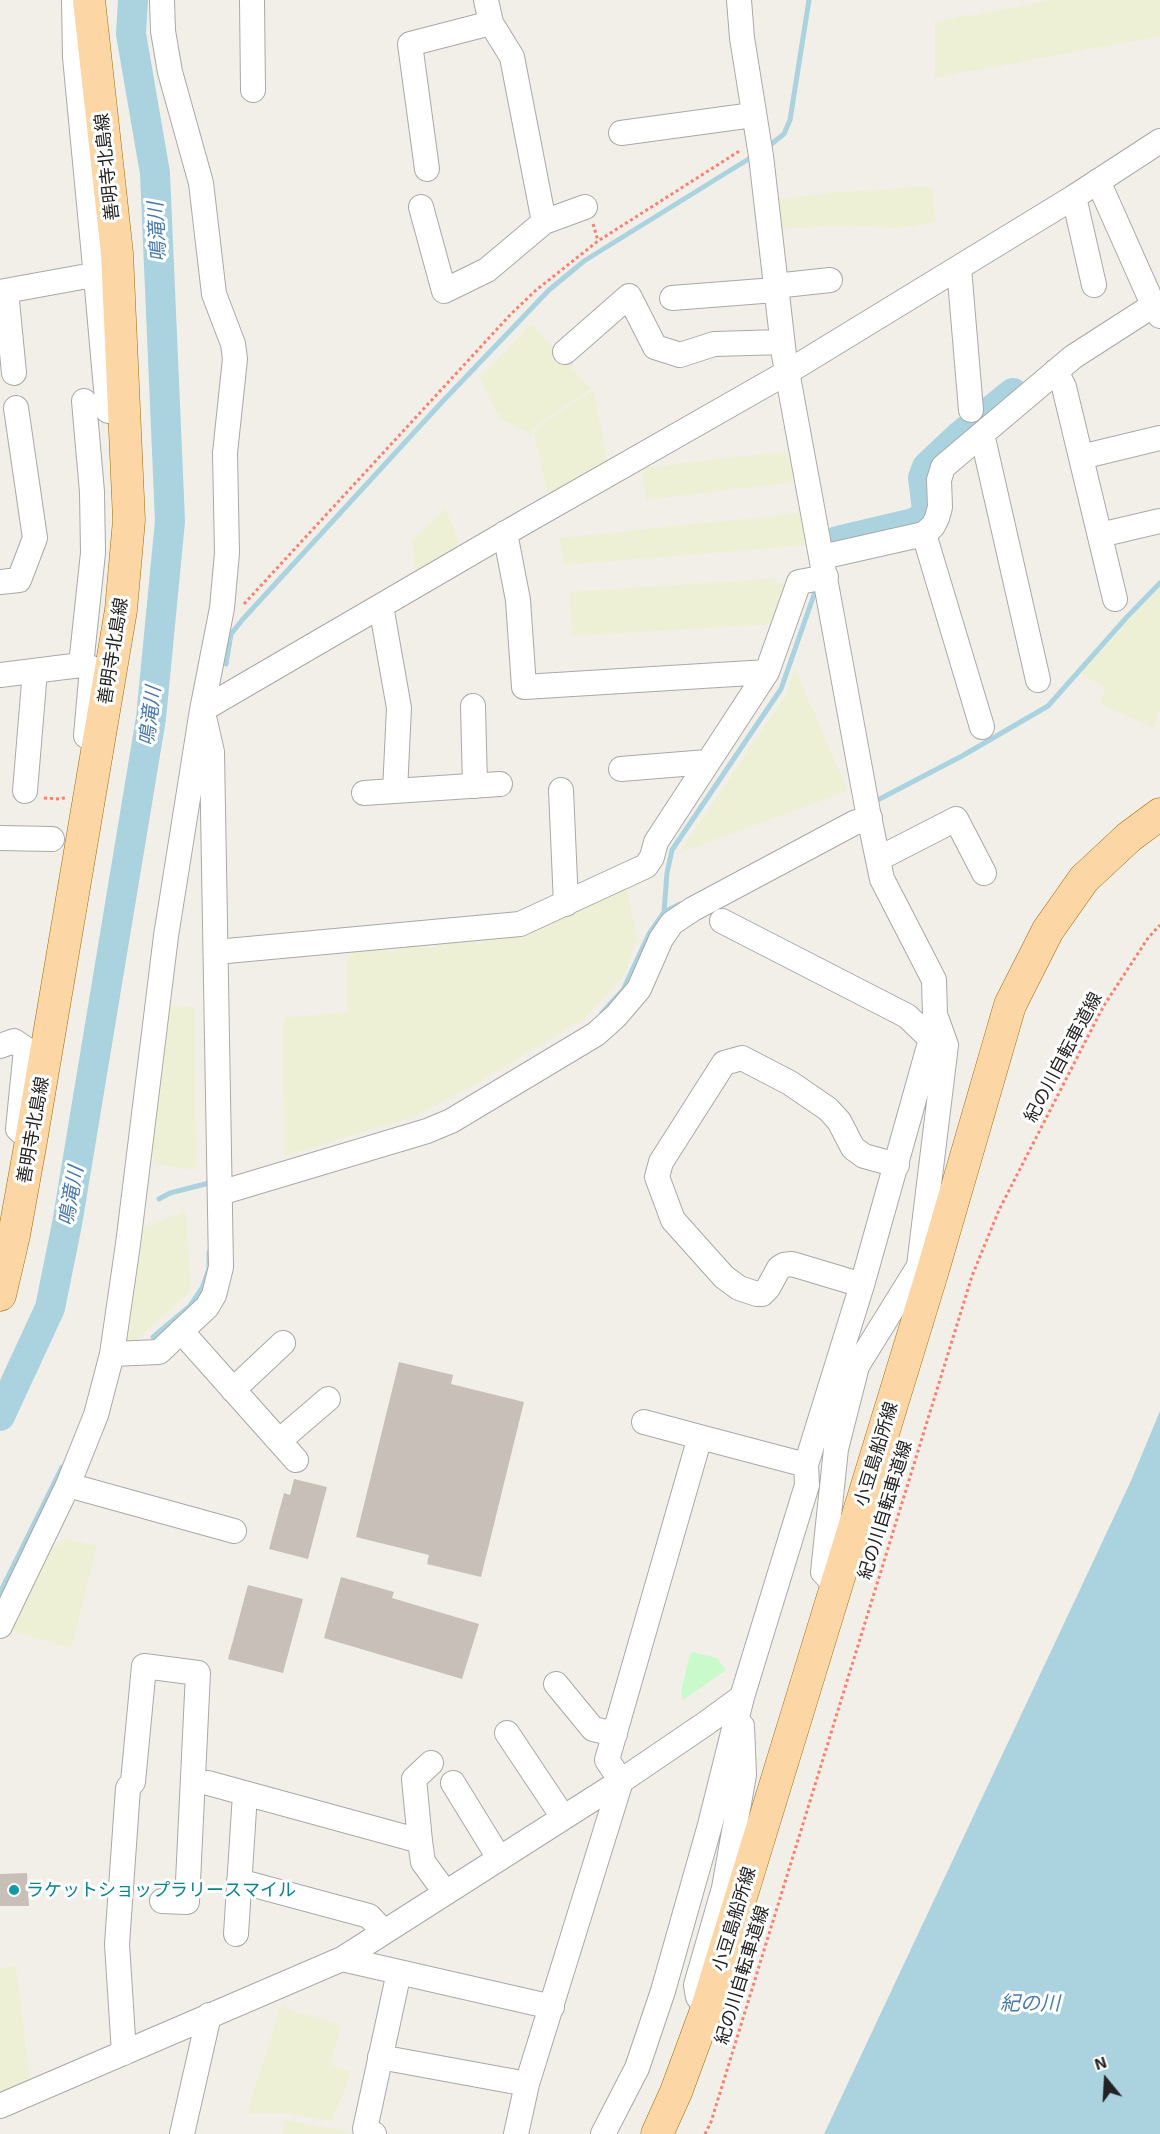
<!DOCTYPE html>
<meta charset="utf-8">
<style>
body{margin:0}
#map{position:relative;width:1160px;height:2134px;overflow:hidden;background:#f2efe9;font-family:"Exo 2",sans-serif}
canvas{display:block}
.north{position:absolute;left:1076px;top:2050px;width:60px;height:60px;-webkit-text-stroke:4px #fff;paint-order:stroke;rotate:342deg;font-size:16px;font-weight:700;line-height:24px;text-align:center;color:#222}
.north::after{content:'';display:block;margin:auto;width:21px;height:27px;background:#222;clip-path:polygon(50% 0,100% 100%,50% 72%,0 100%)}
</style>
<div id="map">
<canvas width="1160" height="2134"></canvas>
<div class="north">N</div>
</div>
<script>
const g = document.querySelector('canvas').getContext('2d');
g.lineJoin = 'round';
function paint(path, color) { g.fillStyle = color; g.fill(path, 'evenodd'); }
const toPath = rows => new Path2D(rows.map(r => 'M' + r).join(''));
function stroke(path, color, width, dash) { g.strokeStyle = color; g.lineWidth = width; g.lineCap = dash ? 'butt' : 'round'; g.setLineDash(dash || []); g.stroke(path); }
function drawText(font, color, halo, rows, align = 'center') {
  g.font = font + ' "Exo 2","Noto Sans JP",sans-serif'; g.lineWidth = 6; g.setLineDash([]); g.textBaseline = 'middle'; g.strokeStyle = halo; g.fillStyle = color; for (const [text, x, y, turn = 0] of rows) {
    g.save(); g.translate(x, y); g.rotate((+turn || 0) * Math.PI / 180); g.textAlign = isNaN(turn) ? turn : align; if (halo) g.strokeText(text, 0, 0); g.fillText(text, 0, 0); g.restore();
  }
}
const farmland = toPath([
 [1052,0,1160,0,1160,36,935,78,935,22],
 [929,186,930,190,932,190,936,220,917,226,899,228,837,226,779,229,775,199,829,193],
 [531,324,557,351,551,357,556,362,562,357,591,389,541,422,533,428,532,435,500,419,500,413,496,413,480,377],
 [594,390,608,467,548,494,534,434,538,426],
 [794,450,800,478,793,478,794,482,646,500,641,468],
 [446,508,462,551,416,577,412,541],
 [800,513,801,517,806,517,811,545,564,565,559,538],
 [777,578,777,583,790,583,777,624,573,636,569,592],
 [1160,587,1160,711,1153,728,1100,704,1106,688,1080,674],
 [794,666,848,791,679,853,783,699,791,681],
 [627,888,637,939,623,977,585,1018,474,1085,413,1117,284,1156,283,1026,286,1017,347,1012,347,957,352,957,352,949,389,946,389,952,396,951,396,946,429,943,429,948,435,948,435,942,476,939,476,944,482,944,482,938,579,907,579,911,585,909,585,904],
 [165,1006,195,1007,196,1170,153,1164,154,1158,148,1157],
 [186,1211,191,1290,131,1345,122,1336,137,1230],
 [63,1538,97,1546,72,1647,59,1645,8,1630,49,1544,59,1546],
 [16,1966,31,2087,0,2102,0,1968],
 [281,2005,285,2005,286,2009,341,2024,331,2065,350,2071,349,2073,351,2074,332,2121,284,2113,249,2113,250,2110,248,2108],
 [284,2120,346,2131,352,2134,283,2134]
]);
const park = toPath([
 [693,1652,717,1658,726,1670,683,1700,681,1692,690,1654]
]);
const water = toPath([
 [1160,1411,1160,2134,824,2134,1130,1483]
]);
const stream = toPath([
 [765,149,784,134,790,120,809,0],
 [226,664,231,634,243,619,442,402,549,290,584,261,755,155],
 [872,803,962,756,1048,706,1127,617,1160,583],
 [664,912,667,873,672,850,781,689,816,589],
 [602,1013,623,990,649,934,664,912,680,904],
 [159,1199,170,1193,213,1182],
 [153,1337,190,1306,202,1288,209,1269,209,1252],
 [0,1593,62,1467]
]);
const river = toPath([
 [832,544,837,541,913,523,922,518,927,510,923,478,927,467,960,436,1013,393],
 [0,1416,50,1308,67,1224,151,718,170,521,155,173,131,34,133,0]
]);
const building = toPath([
 [399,1362,453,1375,451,1384,524,1402,481,1577,427,1564,429,1555,356,1537],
 [294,1479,327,1487,308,1559,269,1549,284,1493,290,1495],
 [341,1577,394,1592,392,1598,479,1624,462,1679,324,1638],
 [248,1585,303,1599,283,1673,228,1659],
 [27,1873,29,1906,0,1906,0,1874]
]);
const path = toPath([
 [593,224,598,241],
 [244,604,510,315,535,291,598,241,741,150],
 [44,798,60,799,67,797],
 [705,2134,711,2122,972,1276,999,1210,1103,1007,1148,938,1160,925]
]);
const minor = toPath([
 [74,0,75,57,96,277],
 [252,0,253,90],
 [486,0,491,23,512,57,544,222,585,207],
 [621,133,753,115],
 [427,169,410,44,491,23],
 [1098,181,1155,309],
 [1074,197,1094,285],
 [421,207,444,291,487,270,544,222],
 [959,268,971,410],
 [775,286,830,280],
 [6,291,14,373],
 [0,292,82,277,96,277,108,411,124,410],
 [672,298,775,290],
 [565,352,629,296,655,347,680,355,714,344,782,342],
 [1056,371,1064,387,1115,599],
 [982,434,1038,680],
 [1081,457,1160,438],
 [505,533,518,600,524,687,767,672],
 [924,534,982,727],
 [1100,535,1160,521],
 [822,557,924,534,933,526,937,518,940,507,939,480,943,467,1073,357,1146,310,1155,309,1160,316],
 [0,582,19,580,35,538,16,408],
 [381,606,399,708,395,791],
 [81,665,93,553,92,492,84,401],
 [0,675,81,665,92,668,86,736,91,738],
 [473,706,475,786],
 [202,710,523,523,786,373,1074,197,1160,141],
 [621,769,707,762],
 [561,790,566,904],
 [25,791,35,671],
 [364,793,500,784],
 [0,838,52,839],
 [878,859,956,819,984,873],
 [722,921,907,1016,931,1039],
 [216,952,520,924,646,866,652,857,656,842,767,672,799,582,826,577],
 [0,1046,14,1041,26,1049,18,1129,31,1141],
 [220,1193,427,1131,451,1121,596,1034,616,1016,639,989,661,939,672,923,693,909,854,823,870,818],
 [933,1270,919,1266,946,1045,937,1020],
 [862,1285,792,1264,784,1265,779,1268,768,1288,762,1294,757,1294,739,1288,724,1277,673,1220,657,1177,661,1162,724,1063,742,1058,790,1083,828,1109,839,1121,853,1148,864,1156,897,1165],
 [181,1331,296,1460],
 [112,1354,159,1352,207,1307,214,1295,221,1267,212,752,205,721],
 [843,1361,857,1366,919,1266],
 [233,1390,283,1343],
 [644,1422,700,1437],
 [279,1441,328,1399],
 [68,1485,234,1531],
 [836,1586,823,1572,836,1449,857,1366],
 [0,1626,68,1485,96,1415,112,1354,128,1244,166,936,202,710,222,608,227,553,225,453,235,359,233,344,214,294,201,183,170,72,163,31,162,0],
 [556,1684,593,1729,615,1734],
 [507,1733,563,1817],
 [431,1763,414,1779,420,1841,423,1862,445,1892],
 [208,1783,420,1841],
 [453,1783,499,1858],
 [239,1881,369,1916,384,1932],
 [236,1934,245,1794],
 [342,1959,399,1972,365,2129,374,2134],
 [399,1972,552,2007],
 [707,2008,698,1997,696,1985,724,1888,744,1775,742,1726],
 [124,2053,117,1944,128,1788,133,1782,144,1666,198,1673,187,1902,162,1901],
 [380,2057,527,2084],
 [0,2106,342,1959,621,1781,705,1724,742,1697],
 [182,2134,209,2015],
 [516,2134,527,2084,621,1781,607,1760,700,1437,806,1465],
 [603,2134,637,2068,663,1991,710,1825,742,1697,807,1485,806,1465,862,1285,931,1039,935,1015,934,980,882,879,868,812,784,355,761,156,742,38,739,0]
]);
const major = toPath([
 [0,1295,14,1235,31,1141,121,610,129,520,117,253,89,0],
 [657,2134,676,2092,707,2008,933,1270,1010,1005,1048,930,1084,879,1129,837,1160,814]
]);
const markers = [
 [14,1890,6,"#0f9aa8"]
];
const streetNames = [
 ["善明寺北島線",107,167,-96],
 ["善明寺北島線",113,651,-81],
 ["紀の川自転車道線",1063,1057,-62],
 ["善明寺北島線",33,1130,-80],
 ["小豆島船所線",876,1454,-73],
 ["紀の川自転車道線",885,1510,-73],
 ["小豆島船所線",734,1919,-73],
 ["紀の川自転車道線",742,1975,-73]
];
const cultureNames = [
 ["ラケットショップラリースマイル",26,1890]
];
const waterNames = [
 ["鳴滝川",157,232,-93],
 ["鳴滝川",150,716,-83],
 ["鳴滝川",71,1196,-80],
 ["紀の川",1030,2003]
];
paint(farmland, '#eef0d5');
paint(park, '#c8facc');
paint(water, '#aad3df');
stroke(stream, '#aad3df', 5);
stroke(river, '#aad3df', 30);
paint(building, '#c7bfb8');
stroke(minor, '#a9a9a9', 26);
stroke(major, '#a06b00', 33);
stroke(path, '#fa8072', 3, [3, 3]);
stroke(minor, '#fff', 24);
stroke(major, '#fcd6a4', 32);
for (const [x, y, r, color] of markers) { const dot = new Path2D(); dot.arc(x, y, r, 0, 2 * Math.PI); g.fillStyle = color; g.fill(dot); stroke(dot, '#fff', 2); }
drawText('18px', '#222', '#fff', streetNames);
drawText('18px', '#0d838f', '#fff', cultureNames, 'left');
drawText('italic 20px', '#4a7aab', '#fff', waterNames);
</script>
